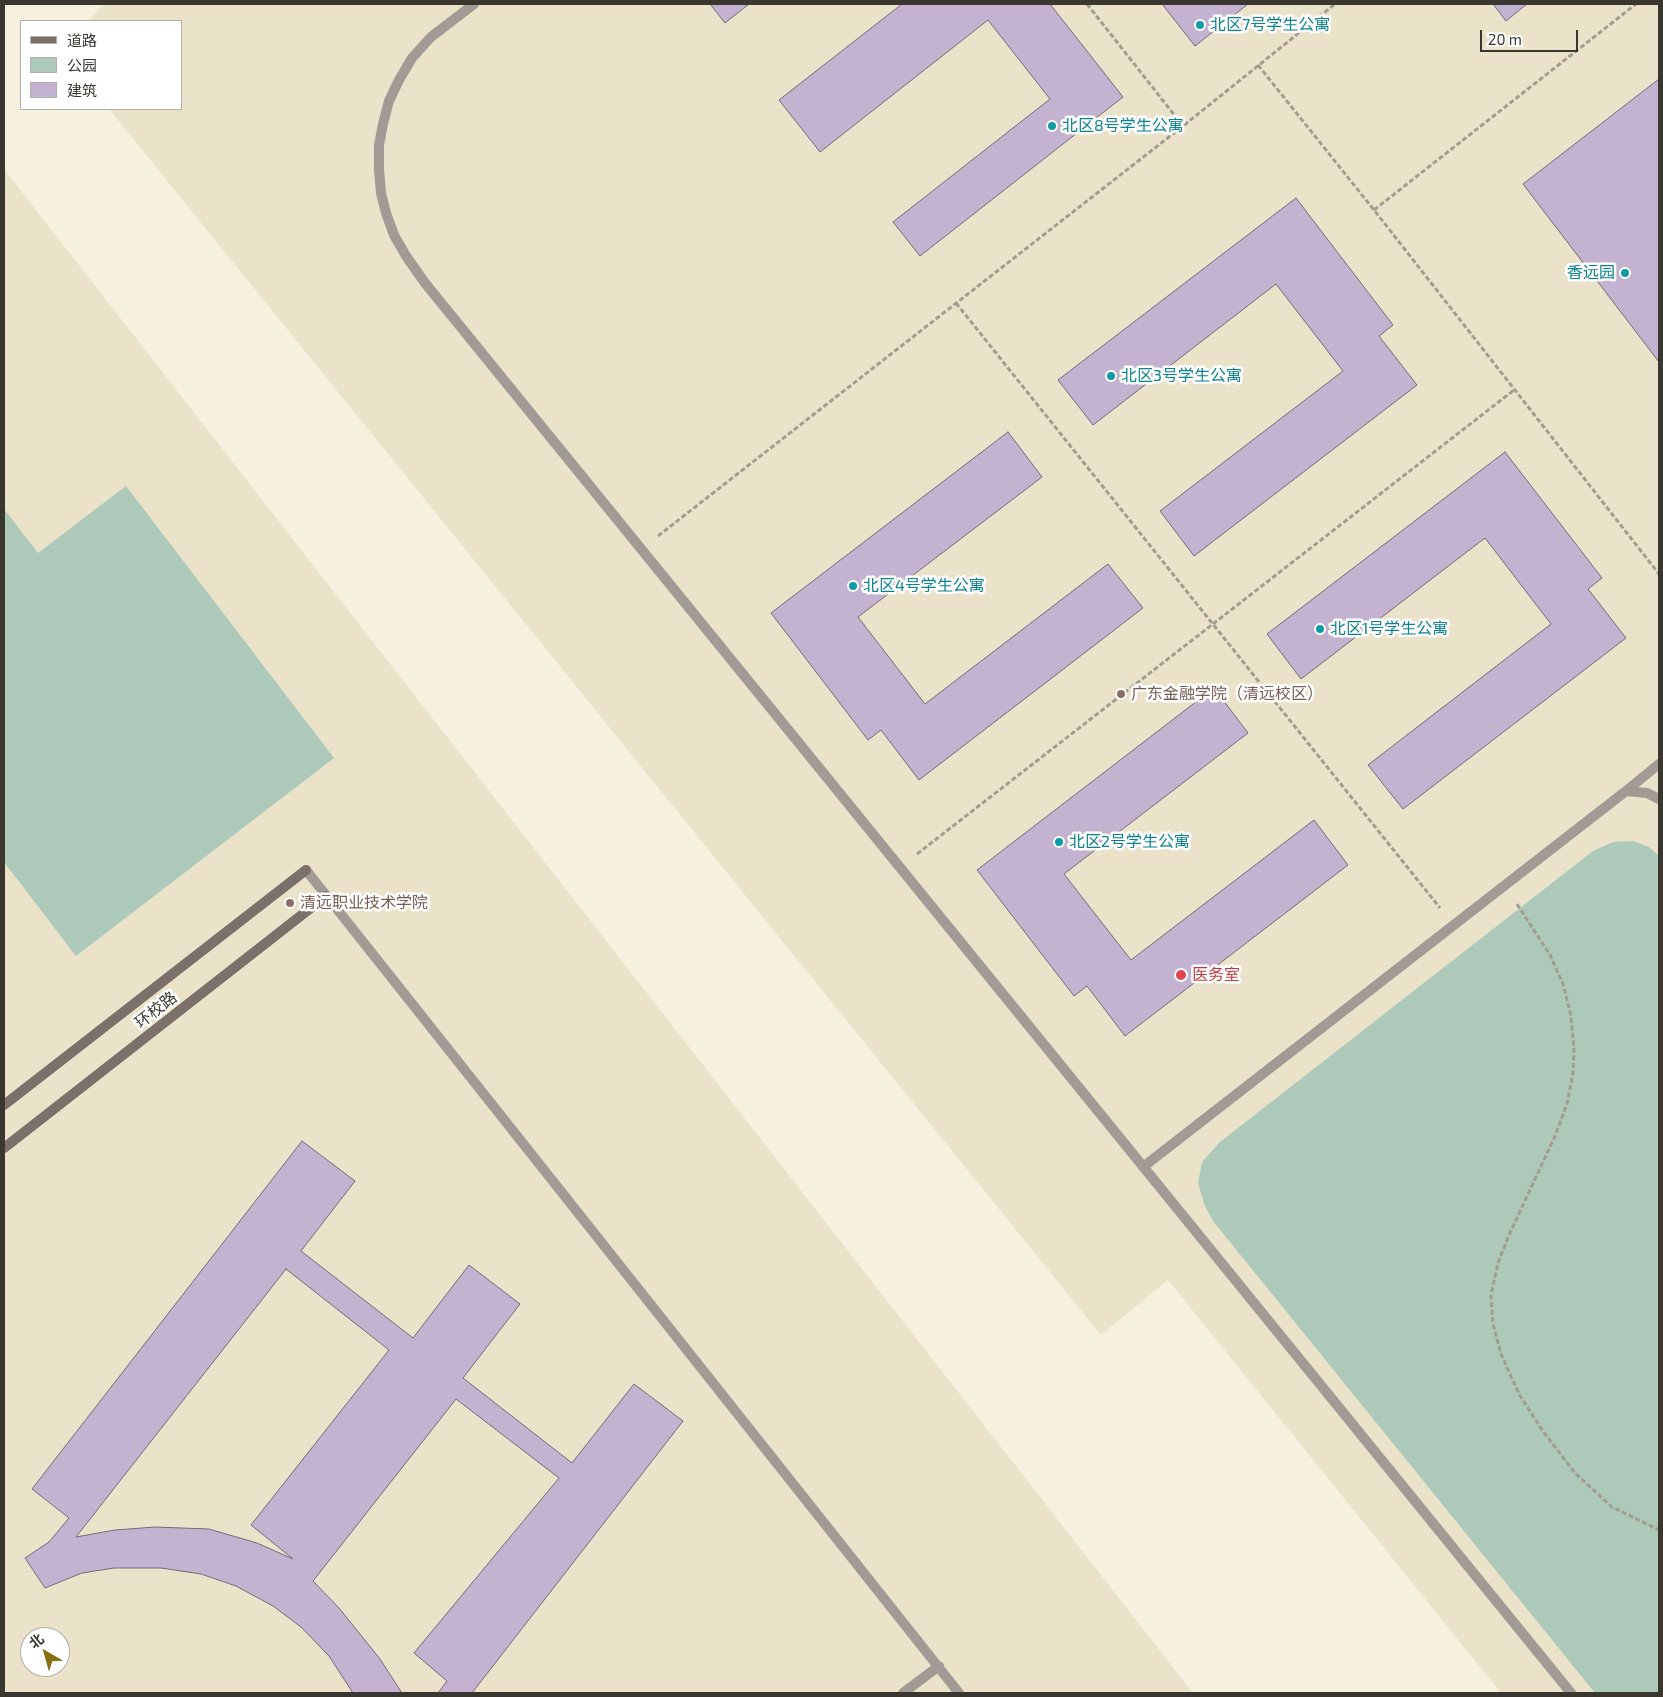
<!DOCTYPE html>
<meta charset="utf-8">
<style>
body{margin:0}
#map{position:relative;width:1663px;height:1697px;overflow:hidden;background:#f6f0de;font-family:"Exo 2","Noto Sans SC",sans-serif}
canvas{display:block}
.frame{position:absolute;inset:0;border:5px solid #3a3730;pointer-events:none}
.legend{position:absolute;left:20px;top:20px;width:162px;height:90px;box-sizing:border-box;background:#fff;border:1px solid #b0afac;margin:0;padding:6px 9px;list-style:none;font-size:15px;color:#3a3730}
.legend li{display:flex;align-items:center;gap:10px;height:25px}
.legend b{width:25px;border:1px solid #b0afac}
.north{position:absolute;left:20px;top:1627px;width:50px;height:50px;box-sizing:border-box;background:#fff;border:1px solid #b0afac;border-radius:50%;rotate:322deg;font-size:14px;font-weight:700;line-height:20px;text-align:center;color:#3a3730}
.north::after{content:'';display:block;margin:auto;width:18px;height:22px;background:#877112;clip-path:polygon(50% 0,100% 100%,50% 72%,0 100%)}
.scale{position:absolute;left:1480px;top:30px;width:98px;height:22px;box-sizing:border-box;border:2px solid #3a3730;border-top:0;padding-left:6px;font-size:15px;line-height:18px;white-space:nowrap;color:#3a3730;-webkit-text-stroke:4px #fff;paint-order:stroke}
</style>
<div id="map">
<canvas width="1663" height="1697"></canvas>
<div class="frame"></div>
<ul class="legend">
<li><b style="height:6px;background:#7c706a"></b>道路</li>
<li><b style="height:14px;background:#acc9ba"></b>公园</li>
<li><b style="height:14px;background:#c4b3d0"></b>建筑</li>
</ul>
<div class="north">北</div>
<div class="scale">20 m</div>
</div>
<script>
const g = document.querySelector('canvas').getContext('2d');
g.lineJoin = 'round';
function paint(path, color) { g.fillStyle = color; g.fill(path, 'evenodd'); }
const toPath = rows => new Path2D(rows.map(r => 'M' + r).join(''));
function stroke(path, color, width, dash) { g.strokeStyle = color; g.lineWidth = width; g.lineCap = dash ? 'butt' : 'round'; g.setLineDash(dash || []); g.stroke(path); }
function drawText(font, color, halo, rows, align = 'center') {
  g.font = font + ' "Exo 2","Noto Sans SC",sans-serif'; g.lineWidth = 5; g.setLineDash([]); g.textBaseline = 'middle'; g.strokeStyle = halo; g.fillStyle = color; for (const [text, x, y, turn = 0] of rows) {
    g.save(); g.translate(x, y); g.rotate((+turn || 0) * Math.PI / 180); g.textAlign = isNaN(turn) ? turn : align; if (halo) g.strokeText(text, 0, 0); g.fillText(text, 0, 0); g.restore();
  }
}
const built = toPath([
 [103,4,1659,4,1659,1693,1501,1693,1168,1280,1101,1335,109,109,181,109,181,21,89,21],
 [4,169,1193,1693,4,1693],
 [30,1637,60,1637,60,1667,30,1667]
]);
const green = toPath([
 [126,486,334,758,76,956,4,862,4,509,38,553],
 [1633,841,1649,847,1659,856,1659,1693,1595,1693,1213,1221,1204,1204,1198,1183,1202,1162,1220,1142,1593,851,1613,842]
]);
const building = toPath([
 [710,4,749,4,725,23,710,4],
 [902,4,1050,4,1123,97,920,256,893,222,1050,99,988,20,820,152,779,100,902,4],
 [1162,4,1248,4,1195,46,1162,4],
 [1493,4,1527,4,1506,21,1493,4],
 [1659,79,1659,362,1523,184,1659,79],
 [1296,198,1393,325,1379,336,1417,385,1194,556,1160,511,1343,371,1276,284,1093,425,1058,380,1296,198],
 [1008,432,1042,477,858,617,925,704,1108,564,1143,608,919,780,881,730,868,740,771,613,1008,432],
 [1505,452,1602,578,1588,589,1626,638,1403,809,1368,765,1551,624,1485,538,1301,679,1267,634,1505,452],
 [1214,688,1248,733,1064,874,1131,960,1314,820,1348,865,1125,1036,1087,986,1074,996,977,870,1214,688],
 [302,1141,355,1181,301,1251,413,1338,469,1265,520,1304,463,1378,572,1463,634,1384,683,1421,472,1693,438,1693,447,1681,414,1653,559,1478,456,1399,313,1581,339,1608,380,1659,402,1693,353,1693,329,1656,301,1627,273,1606,236,1586,201,1574,161,1568,114,1568,82,1573,45,1588,25,1558,49,1542,69,1518,32,1489,302,1141],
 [286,1269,389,1350,251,1525,293,1559,257,1543,209,1529,155,1527,115,1530,76,1537,286,1269]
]);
const path = toPath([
 [1087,4,1183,126],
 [1258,65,1374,210,1659,574],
 [1374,210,1636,4],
 [956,303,1440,908],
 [658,536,1183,126,1335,4],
 [917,854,1514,390],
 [1517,904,1550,955,1563,984,1571,1016,1574,1048,1573,1073,1567,1104,1555,1136,1509,1235,1498,1263,1491,1295,1493,1324,1501,1354,1519,1394,1542,1430,1575,1473,1612,1507,1659,1530]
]);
const street = toPath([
 [474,4,431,37,412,58,399,80,389,101,383,124,379,145,379,169,381,193,386,213,394,235,406,256,425,283,1571,1693],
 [1659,764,1626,791,1647,793,1659,799],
 [306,870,959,1693],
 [1143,1167,1626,791],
 [903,1693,939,1666]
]);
const secondary = toPath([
 [4,1105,306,870],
 [4,1148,326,896]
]);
const markers = [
 [1200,25,5,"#0f9aa8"],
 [1052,126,5,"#0f9aa8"],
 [1625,273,5,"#0f9aa8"],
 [1111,376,5,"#0f9aa8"],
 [853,586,5,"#0f9aa8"],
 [1320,629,5,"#0f9aa8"],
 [1121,694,5,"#8d6e63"],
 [1059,842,5,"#0f9aa8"],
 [290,903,5,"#8d6e63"],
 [1181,975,6,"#e0444e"]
];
const cultureNames = [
 ["北区7号学生公寓",1210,25],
 ["北区8号学生公寓",1062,126],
 ["香远园",1615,273,"right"],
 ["北区3号学生公寓",1121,376],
 ["北区4号学生公寓",863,586],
 ["北区1号学生公寓",1330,629],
 ["北区2号学生公寓",1069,842]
];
const educationNames = [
 ["广东金融学院（清远校区）",1131,694],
 ["清远职业技术学院",300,903]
];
const healthNames = [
 ["医务室",1192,975]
];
const streetNames = [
 ["环校路",156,1010,-38]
];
paint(built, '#ebe3c9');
paint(green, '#acc9ba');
paint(building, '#c4b3d0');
stroke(building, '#746b7a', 1);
stroke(path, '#a29d90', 3, [5, 2.5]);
stroke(street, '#a19a95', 10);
stroke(secondary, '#7c706a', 10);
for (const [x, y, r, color] of markers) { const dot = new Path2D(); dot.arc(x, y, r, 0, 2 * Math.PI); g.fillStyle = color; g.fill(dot); stroke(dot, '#fff', 2); }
drawText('16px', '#0d838f', '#fff', cultureNames, 'left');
drawText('16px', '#785e54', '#fff', educationNames, 'left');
drawText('16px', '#be3a42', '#fff', healthNames, 'left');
drawText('16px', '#3a3730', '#fff', streetNames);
</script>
